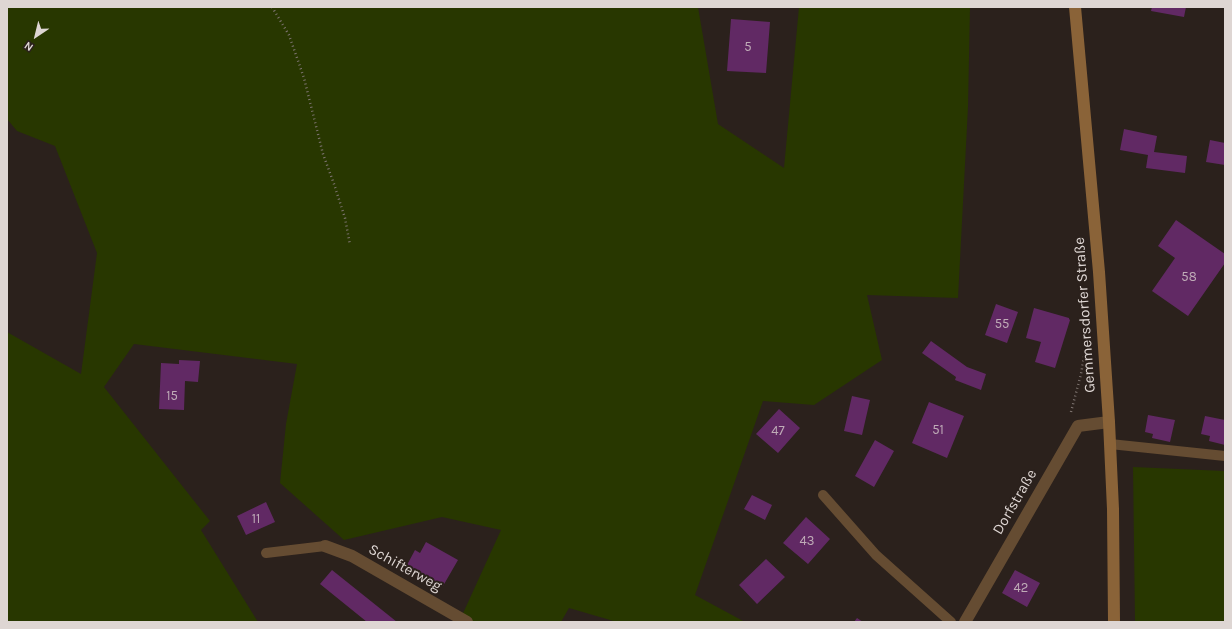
<!DOCTYPE html>
<meta charset="utf-8">
<style>
body{margin:0}
#map{position:relative;width:1232px;height:629px;overflow:hidden;background:#2b211c;font-family:Karla,sans-serif}
canvas{display:block}
.frame{position:absolute;inset:0;border:8px solid #ded6d3;pointer-events:none}
.north{position:absolute;left:16px;top:16px;width:40px;height:40px;-webkit-text-stroke:3px #2b211c;paint-order:stroke;rotate:215deg;font-size:11px;font-weight:700;line-height:16px;text-align:center;color:#ded6d3}
.north::after{content:'';display:block;margin:auto;width:14px;height:18px;background:#ded6d3;clip-path:polygon(50% 0,100% 100%,50% 72%,0 100%)}
</style>
<div id="map">
<canvas width="1232" height="629"></canvas>
<div class="frame"></div>
<div class="north">N</div>
</div>
<script>
const g = document.querySelector('canvas').getContext('2d');
g.lineJoin = 'round';
function paint(path, color) { g.fillStyle = color; g.fill(path, 'evenodd'); }
const toPath = rows => new Path2D(rows.map(r => 'M' + r).join(''));
function stroke(path, color, width, dash) { g.strokeStyle = color; g.lineWidth = width; g.lineCap = dash ? 'butt' : 'round'; g.setLineDash(dash || []); g.stroke(path); }
function drawText(font, color, halo, rows, align = 'center') {
  g.font = font + ' Karla,sans-serif'; g.lineWidth = 4; g.setLineDash([]); g.textBaseline = 'middle'; g.strokeStyle = halo; g.fillStyle = color; for (const [text, x, y, turn = 0] of rows) {
    g.save(); g.translate(x, y); g.rotate((+turn || 0) * Math.PI / 180); g.textAlign = isNaN(turn) ? turn : align; if (halo) g.strokeText(text, 0, 0); g.fillText(text, 0, 0); g.restore();
  }
}
const green = toPath([
 [7,7,698,7,718,124,784,168,799,7,970,7,968,107,958,298,867,295,882,360,814,405,763,401,695,595,745,622,617,622,569,608,561,622,459,622,501,530,442,517,344,540,280,483,286,424,297,364,134,344,104,387,210,521,201,530,258,622,7,622,7,332,81,374,97,253,55,146,17,131,7,119],
 [1133,467,1225,471,1225,622,1135,622]
]);
const building = toPath([
 [1152,7,1186,7,1184,17,1151,11],
 [731,19,770,22,766,73,727,71],
 [1124,129,1157,136,1154,152,1187,156,1185,173,1146,168,1148,155,1120,150],
 [1210,140,1225,143,1225,165,1206,162],
 [1176,220,1225,254,1225,263,1188,316,1152,291,1175,258,1158,246],
 [996,304,1018,312,1007,343,985,335],
 [1034,308,1069,318,1069,319,1070,320,1055,368,1035,362,1041,342,1026,338],
 [931,341,967,367,986,374,981,390,955,380,956,377,922,353],
 [179,360,200,361,198,382,185,381,184,410,159,409,161,363,179,364],
 [852,396,870,400,862,435,844,431],
 [929,402,964,416,947,458,912,443],
 [779,409,800,428,778,453,756,434],
 [1148,415,1175,420,1170,442,1152,438,1153,434,1145,432],
 [1205,416,1225,420,1225,445,1209,441,1210,436,1201,434],
 [875,440,894,451,874,487,855,476],
 [752,495,772,505,765,520,744,509],
 [266,502,275,522,246,535,237,516],
 [806,517,830,539,808,564,783,543],
 [426,542,458,560,443,586,435,581,434,584,421,577,422,574,407,565,415,550,420,553],
 [766,559,785,577,757,604,739,585],
 [332,570,397,622,367,622,320,584],
 [1015,570,1040,583,1027,607,1002,593],
 [857,618,863,622,854,622]
]);
const path = toPath([
 [272,7,289,35,304,78,323,154,334,184,345,218,350,245],
 [1071,412,1081,374,1087,339]
]);
const lane = toPath([
 [1110,444,1225,456],
 [823,495,876,555,951,622],
 [266,553,325,546]
]);
const street = toPath([
 [325,546,352,556,467,622],
 [965,622,1078,426,1109,422]
]);
const secondary = toPath([
 [1075,7,1099,272,1109,422,1113,509,1114,622]
]);
const numberNames = [
 ["5",748,47],
 ["58",1189,277],
 ["55",1002,324],
 ["15",172,396],
 ["51",938,430],
 ["47",778,431],
 ["11",256,519],
 ["43",807,541],
 ["42",1021,588]
];
const streetNames = [
 ["Gemmersdorfer Straße",1085,315,-94],
 ["Dorfstraße",1015,502,-60],
 ["Schifterweg",405,568,29]
];
paint(green, '#283700');
paint(building, '#612964');
stroke(path, '#7e7470', 2.5, [1, 3]);
stroke(lane, '#654c32', 10);
stroke(street, '#654c32', 12);
stroke(secondary, '#8a6338', 12);
drawText('13px', '#bfabb7', null, numberNames);
drawText('15px', '#ded6d3', '#2b211c', streetNames);
</script>
